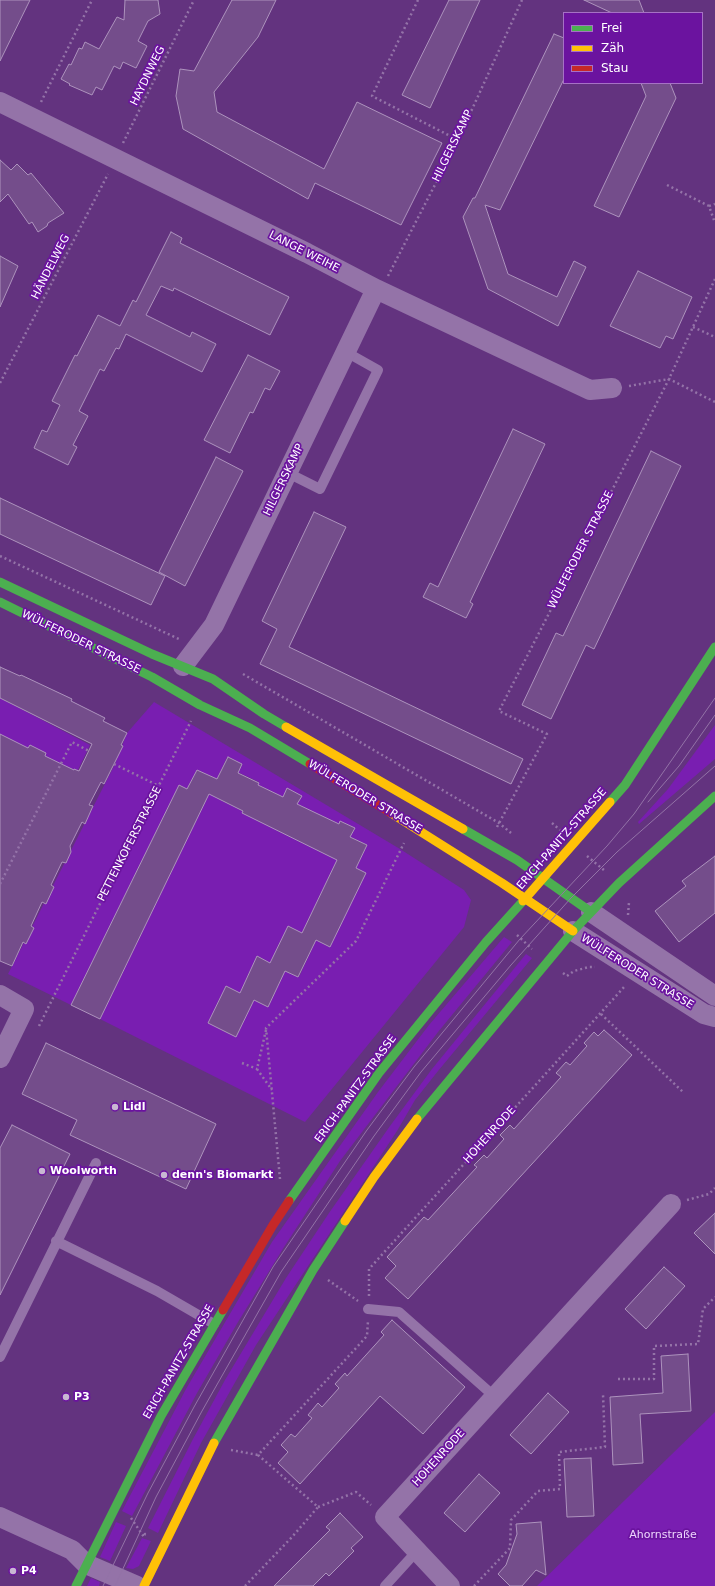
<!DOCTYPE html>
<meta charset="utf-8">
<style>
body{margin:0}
#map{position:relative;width:715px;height:1586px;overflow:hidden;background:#63337f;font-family:"DejaVu Sans",sans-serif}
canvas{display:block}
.legend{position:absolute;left:563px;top:12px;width:140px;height:72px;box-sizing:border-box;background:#6b139f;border:1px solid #a671c5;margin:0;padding:5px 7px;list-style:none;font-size:12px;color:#fff}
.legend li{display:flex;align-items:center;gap:8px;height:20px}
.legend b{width:20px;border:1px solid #a671c5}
</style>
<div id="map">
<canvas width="715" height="1586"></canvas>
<ul class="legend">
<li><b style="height:5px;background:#4caf50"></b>Frei</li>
<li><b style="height:5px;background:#ffc107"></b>Zäh</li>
<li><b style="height:5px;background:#c62828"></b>Stau</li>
</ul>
</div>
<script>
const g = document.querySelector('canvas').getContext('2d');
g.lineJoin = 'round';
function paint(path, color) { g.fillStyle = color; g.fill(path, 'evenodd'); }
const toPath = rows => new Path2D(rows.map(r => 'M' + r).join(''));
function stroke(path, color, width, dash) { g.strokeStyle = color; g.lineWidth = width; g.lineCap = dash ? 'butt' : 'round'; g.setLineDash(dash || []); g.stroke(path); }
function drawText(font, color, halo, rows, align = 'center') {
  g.font = font + ' "DejaVu Sans",sans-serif'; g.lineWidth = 3.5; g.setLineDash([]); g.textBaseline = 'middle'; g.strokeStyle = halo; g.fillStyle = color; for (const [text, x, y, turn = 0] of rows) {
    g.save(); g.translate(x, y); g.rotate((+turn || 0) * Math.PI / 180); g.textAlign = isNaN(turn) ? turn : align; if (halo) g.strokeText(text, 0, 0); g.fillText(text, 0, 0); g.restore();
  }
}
const green = toPath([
 [0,698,90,745,0,932],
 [154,702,400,849,464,890,471,900,464,927,305,1122,100,1019,209,794,337,860,302,933,270,963,257,957,240,993,226,986,208,1023,236,1037,254,1000,268,1007,285,971,299,977,316,940,329,947,356,868,367,845,344,834,349,825,340,821,336,829,292,802,296,793,287,789,283,797,258,785,259,782,233,770,237,761,227,757,217,779,197,770,187,789,179,785,71,1005,8,974,115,764,127,733],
 [715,725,715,759,639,824,638,822,668,789],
 [504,937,512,942,438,1032,340,1161,284,1247,238,1322,197,1393,132,1516,122,1511,186,1389,272,1242,378,1092,429,1025],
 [526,954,532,958,438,1071,415,1100,397,1131,256,1345,201,1443,158,1533,148,1528,193,1439,225,1380,286,1278,329,1213,390,1126,432,1069],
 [715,1412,715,1586,537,1586],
 [116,1522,126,1526,110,1561,100,1557],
 [142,1538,151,1541,139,1566,133,1569,126,1568],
 [91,1578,100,1582,99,1586,87,1586]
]);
const building = toPath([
 [0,0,30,0,0,61,0,0],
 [125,0,158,0,160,14,148,21,138,41,147,46,136,68,123,62,120,69,114,66,102,90,96,87,92,95,69,85,70,84,61,79,69,64,71,65,79,48,82,49,85,42,99,49,117,17,124,20,125,0],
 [232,0,276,0,258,37,214,92,217,112,324,169,357,102,442,143,401,225,315,183,308,199,183,129,176,96,180,69,194,71,232,0],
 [449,0,480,0,430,108,402,95,449,0],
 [584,0,639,0,644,13,612,13,584,0],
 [554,34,564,38,564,79,500,210,485,205,508,274,557,297,574,261,586,267,558,326,488,289,463,217,473,198,475,198,554,34],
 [641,83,670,83,676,98,619,217,594,206,646,96,641,83],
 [0,160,11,170,17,164,28,175,31,173,64,213,48,223,47,226,38,232,32,222,29,224,8,194,0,202,0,160],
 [171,232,182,238,180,243,289,297,270,335,174,288,173,291,161,286,146,315,190,337,192,332,216,344,202,372,126,334,119,349,116,348,104,371,100,369,79,411,88,416,73,445,77,447,68,465,34,448,42,430,47,432,60,405,52,401,75,355,77,356,98,315,120,326,133,300,136,302,171,232],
 [0,256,18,266,0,307,0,256],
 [638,271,692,297,673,339,666,336,660,348,610,326,638,271],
 [248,355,280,371,270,390,265,388,253,413,250,412,230,453,204,440,248,355],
 [513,429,545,444,470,602,473,604,466,618,423,597,430,583,438,587,513,429],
 [651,451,681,466,594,649,586,645,551,719,522,705,556,633,563,636,651,451],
 [216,457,243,471,185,586,159,572,216,457],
 [0,498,165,576,151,605,0,534,0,498],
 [314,512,346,527,289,647,523,759,511,784,260,664,277,629,262,621,314,512],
 [0,667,20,676,21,675,72,699,71,701,105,718,103,721,127,733,121,745,123,746,104,784,101,782,89,805,93,806,85,824,82,822,70,846,71,852,66,863,62,862,51,885,54,887,46,904,42,902,31,926,34,928,26,944,23,942,12,966,0,961,0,734,28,748,30,745,46,753,45,756,74,770,74,769,79,771,92,744,0,698,0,667],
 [228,757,242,764,238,773,259,783,258,785,283,797,287,788,302,796,297,804,339,824,340,821,355,828,350,837,367,845,356,868,366,873,330,947,316,940,298,977,285,971,268,1007,254,1000,236,1037,208,1023,226,986,240,993,257,956,270,963,288,926,302,933,337,860,242,813,243,811,209,794,100,1019,71,1005,179,785,187,789,197,770,217,779,228,757],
 [715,856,715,913,679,942,655,911,686,886,682,881,715,856],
 [604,1030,632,1055,408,1299,385,1278,396,1266,387,1257,424,1217,428,1220,477,1167,474,1165,484,1155,487,1158,504,1139,500,1135,510,1125,514,1129,561,1077,556,1073,566,1062,570,1065,587,1046,584,1043,594,1032,598,1036,604,1030],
 [46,1043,216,1124,186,1189,70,1135,77,1120,22,1094,46,1043],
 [12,1125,70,1154,0,1295,0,1148,12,1125],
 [715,1213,715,1254,694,1233,715,1213],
 [664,1267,685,1286,646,1329,625,1309,664,1267],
 [392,1320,465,1387,423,1434,380,1396,300,1484,278,1463,288,1452,281,1445,291,1434,295,1437,312,1418,308,1415,318,1403,322,1407,339,1388,335,1384,345,1373,347,1376,384,1335,381,1332,392,1320],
 [688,1354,691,1411,640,1414,643,1463,613,1465,610,1397,663,1393,661,1356,688,1354],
 [548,1393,569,1412,531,1454,510,1435,548,1393],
 [591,1458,594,1516,567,1517,564,1459,591,1458],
 [479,1474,500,1493,465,1532,444,1513,479,1474],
 [340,1513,363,1537,351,1548,354,1551,329,1576,326,1573,313,1586,274,1586,330,1530,326,1527,340,1513],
 [541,1522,546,1575,536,1570,522,1586,510,1586,498,1574,506,1565,517,1534,516,1524,541,1522]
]);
const path = toPath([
 [418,0,372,96,458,140],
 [41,102,92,0],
 [123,143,194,0],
 [667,185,709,206,715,223],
 [709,206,715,204],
 [388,276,458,140,522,0],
 [693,327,715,337],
 [0,383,108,174],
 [629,386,669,379,715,402],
 [0,556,181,640],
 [243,674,499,823,511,833],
 [114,764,159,786],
 [552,823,560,830],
 [497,827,547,734,499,711,669,379,715,279],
 [587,856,605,871],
 [0,884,72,742,89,751],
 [628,915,629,902],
 [517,935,532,949],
 [563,973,567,976,574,971,589,967,595,967],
 [601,1014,683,1092],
 [39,1026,191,721],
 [266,1030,257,1069,272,1090],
 [242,1063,257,1069],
 [280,1179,266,1028,356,941,404,843],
 [687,1200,709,1194,715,1188],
 [328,1280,358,1301],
 [369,1296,369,1269,625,986],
 [618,1379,654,1379,654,1346,698,1344,703,1309,715,1297],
 [231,1450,258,1455],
 [318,1507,356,1492,371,1505],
 [131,1518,144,1537,145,1534,148,1535],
 [245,1586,292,1537,318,1507,258,1455,367,1336,368,1321],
 [474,1586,510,1548,511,1520,538,1491,560,1489,559,1452,605,1447,603,1394]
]);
const lane = toPath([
 [288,473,320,489,378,370,346,352],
 [56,1241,157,1291,214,1324],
 [368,1309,399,1312,495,1397],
 [0,1357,96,1163],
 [385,1586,417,1551]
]);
const street = toPath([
 [0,102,307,253,376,289,573,382,590,390,612,388],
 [183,666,214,625,376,289],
 [591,912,715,996],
 [573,931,704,1014,715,1017],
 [0,995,24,1009,0,1058],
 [0,1517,72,1550,86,1564,137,1586],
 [450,1586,385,1517,671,1204]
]);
const fast = toPath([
 [0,582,152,654,213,679,264,714,286,727],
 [0,602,152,677,200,705,250,728,310,764],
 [610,802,625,785,715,647],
 [463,829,517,860,591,912],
 [417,1119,573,931,619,883,715,796],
 [289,1201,379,1073,486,942,523,901],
 [214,1443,313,1270,345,1221],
 [76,1586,161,1416,223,1310]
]);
const slow = toPath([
 [286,727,463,829],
 [391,813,502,883,573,931],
 [523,901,610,802],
 [345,1221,374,1177,417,1119],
 [144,1586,214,1443]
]);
const jam = toPath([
 [310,764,391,813],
 [223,1310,273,1225,289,1201]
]);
const tram = toPath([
 [648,802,679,766,715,715],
 [103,1586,148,1493,194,1407,273,1267,367,1130,414,1067,520,939,607,846,634,814,715,698],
 [115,1586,156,1497,202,1411,281,1272,374,1136,421,1072,511,965,571,898,617,852,715,766]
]);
const markers = [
 [115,1107,4,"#c8b8d2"],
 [42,1171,4,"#c8b8d2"],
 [164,1175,4,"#c8b8d2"],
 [66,1397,4,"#c8b8d2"],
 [13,1571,4,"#c8b8d2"]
];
const streetNames = [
 ["HAYDNWEG",148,76,-64],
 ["HILGERSKAMP",453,146,-64],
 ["LANGE WEIHE",304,252,27],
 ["HÄNDELWEG",51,267,-63],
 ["HILGERSKAMP",284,480,-64],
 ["WÜLFERODER STRASSE",581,550,-63],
 ["WÜLFERODER STRASSE",81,642,26],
 ["WÜLFERODER STRASSE",365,797,31],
 ["ERICH-PANITZ-STRASSE",562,839,-49],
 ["PETTENKOFERSTRASSE",130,844,-63],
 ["WÜLFERODER STRASSE",637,972,32],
 ["ERICH-PANITZ-STRASSE",356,1089,-54],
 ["HOHENRODE",490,1135,-48],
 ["ERICH-PANITZ-STRASSE",179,1362,-60],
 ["HOHENRODE",439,1458,-48]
];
const poiNames = [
 ["Lidl",123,1107],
 ["Woolworth",50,1171],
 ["denn's Biomarkt",172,1175],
 ["P3",74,1397],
 ["P4",21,1571]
];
const parkNames = [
 ["Ahornstraße",663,1535]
];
paint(green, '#791eb1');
paint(building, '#744d8b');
stroke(building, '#ad93bd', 1);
stroke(path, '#9473a8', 2.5, [2, 3]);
stroke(lane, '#9473a8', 10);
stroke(street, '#9473a8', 20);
stroke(fast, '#4caf50', 9);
stroke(slow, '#ffc107', 9);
stroke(jam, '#c62828', 9);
stroke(tram, '#9373a7', 1);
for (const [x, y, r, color] of markers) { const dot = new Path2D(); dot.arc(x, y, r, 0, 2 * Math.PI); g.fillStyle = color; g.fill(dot); stroke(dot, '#6b139f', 1.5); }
drawText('11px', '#fff', '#6b139f', streetNames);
drawText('bold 11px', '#fff', '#6b139f', poiNames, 'left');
drawText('11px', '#edd4fd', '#6b139f', parkNames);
</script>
